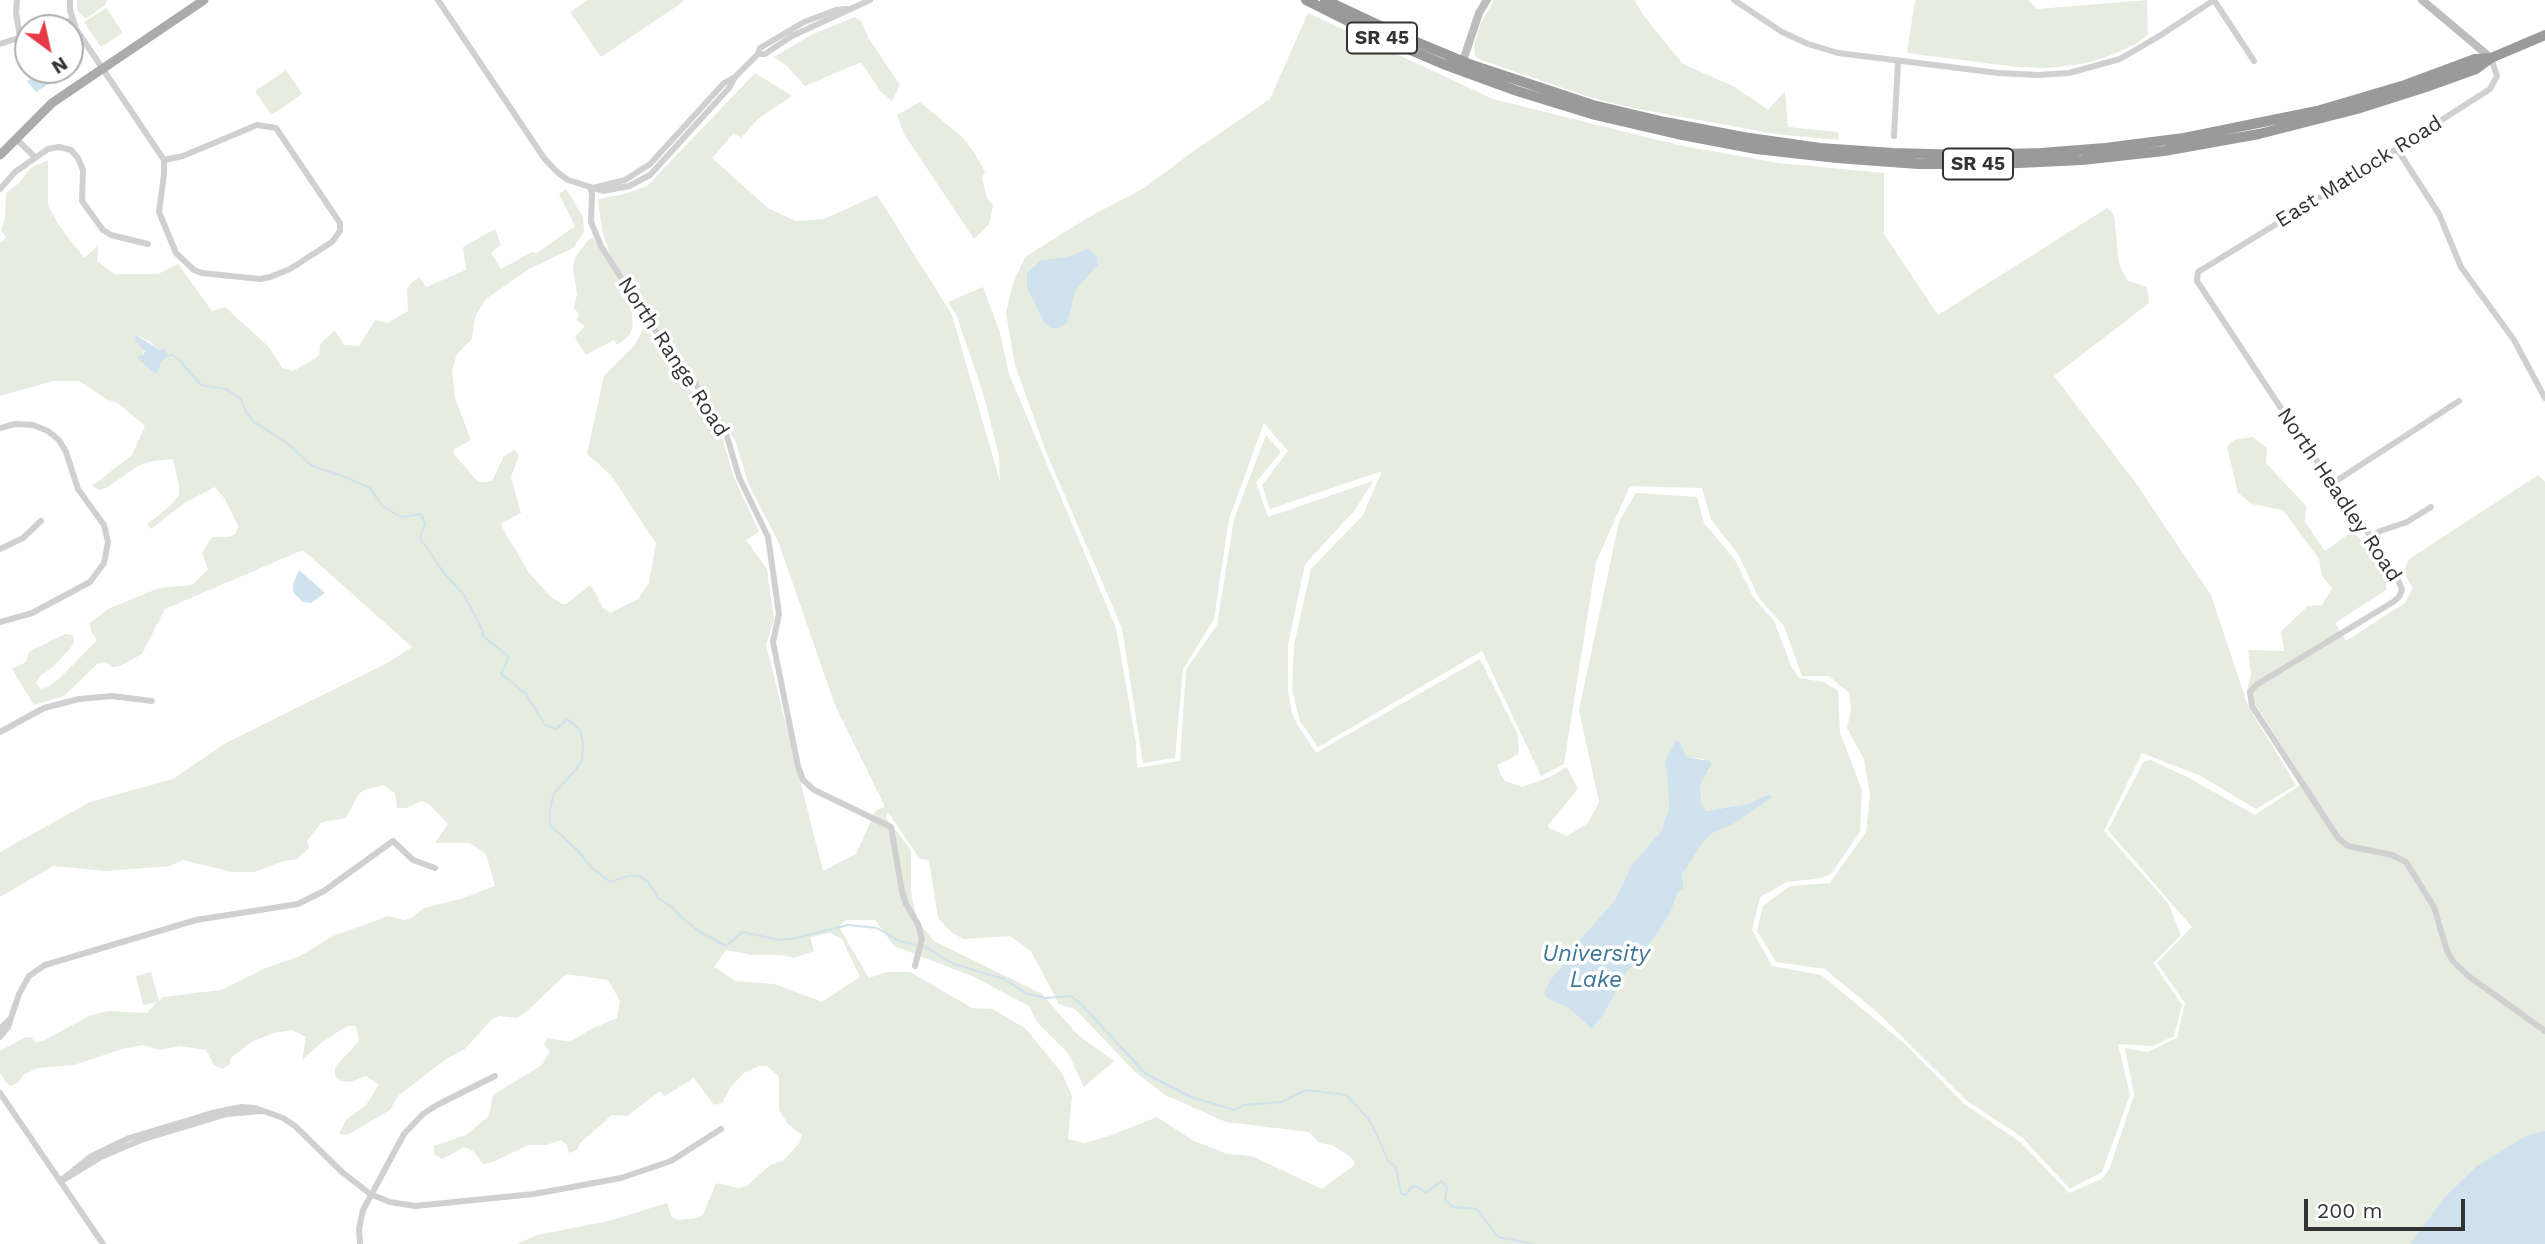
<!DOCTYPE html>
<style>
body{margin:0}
#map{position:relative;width:2545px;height:1244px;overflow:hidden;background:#fff;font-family:"Work Sans",sans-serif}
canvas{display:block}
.north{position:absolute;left:14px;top:14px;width:70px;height:70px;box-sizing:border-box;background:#fff;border:2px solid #adadad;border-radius:50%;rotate:147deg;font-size:19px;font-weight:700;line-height:28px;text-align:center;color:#333}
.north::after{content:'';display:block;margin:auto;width:24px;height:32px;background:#e63946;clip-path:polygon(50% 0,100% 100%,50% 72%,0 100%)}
.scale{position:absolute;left:2304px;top:1199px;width:161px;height:32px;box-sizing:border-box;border:4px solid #333;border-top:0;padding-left:9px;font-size:21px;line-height:24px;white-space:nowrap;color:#333;-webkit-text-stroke:5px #fff;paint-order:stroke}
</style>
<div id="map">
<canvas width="2545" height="1244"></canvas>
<div class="north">N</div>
<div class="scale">200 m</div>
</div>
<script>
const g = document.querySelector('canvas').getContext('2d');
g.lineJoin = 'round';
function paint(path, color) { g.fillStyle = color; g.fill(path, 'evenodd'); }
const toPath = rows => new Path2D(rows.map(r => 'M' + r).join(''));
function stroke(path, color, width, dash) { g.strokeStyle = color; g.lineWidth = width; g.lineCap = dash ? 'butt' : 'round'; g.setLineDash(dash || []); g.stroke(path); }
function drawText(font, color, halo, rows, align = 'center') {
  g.font = font + ' "Work Sans",sans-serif'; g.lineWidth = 7; g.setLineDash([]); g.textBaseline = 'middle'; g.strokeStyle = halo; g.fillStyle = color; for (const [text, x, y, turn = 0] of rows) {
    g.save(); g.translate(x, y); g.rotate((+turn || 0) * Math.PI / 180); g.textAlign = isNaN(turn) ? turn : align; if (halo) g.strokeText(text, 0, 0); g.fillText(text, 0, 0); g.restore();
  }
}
const green = toPath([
 [77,0,107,0,105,5,86,19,77,10],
 [588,0,682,0,683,2,601,57,570,12],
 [1494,0,1634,0,1644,16,1683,64,1735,87,1768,110,1785,91,1788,127,1838,132,1839,140,1776,134,1633,108,1595,99,1481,60,1475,56,1474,46,1480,25],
 [1915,0,2029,0,2037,9,2147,0,2148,34,2138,43,2109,56,2087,63,2050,68,2017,67,1907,53],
 [106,8,123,33,101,47,84,22],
 [1308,13,1493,99,1678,145,1778,163,1884,173,1884,234,1938,315,2107,208,2114,214,2119,264,2127,280,2147,287,2149,303,2054,376,2138,486,2211,595,2248,706,2296,785,2256,809,2201,776,2142,753,2104,831,2168,903,2181,935,2153,963,2182,1005,2174,1036,2153,1046,2118,1044,2130,1095,2102,1172,2070,1189,2022,1137,1966,1100,1877,1012,1825,969,1776,962,1757,931,1763,906,1790,886,1830,883,1866,832,1870,795,1864,759,1847,728,1851,710,1849,693,1829,676,1802,676,1784,626,1759,598,1739,556,1711,519,1702,488,1630,486,1596,562,1564,764,1541,776,1482,651,1318,747,1300,721,1292,690,1294,645,1311,569,1363,515,1382,471,1270,509,1262,485,1288,451,1264,423,1229,519,1214,619,1183,669,1175,758,1143,763,1122,628,1047,454,1015,365,1006,313,1013,283,1025,257,1089,217,1144,188,1198,148,1270,99],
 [855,17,862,22,868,37,900,85,892,101,881,92,861,62,805,86,787,66,774,57,811,35],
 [286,70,302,94,271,115,255,91],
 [755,73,792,96,758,119,741,138,734,133,712,158,768,208,795,221,824,219,877,195,952,315,1000,482,999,456,983,393,956,314,948,302,983,287,1000,333,1009,374,1116,628,1136,743,1137,768,1180,761,1186,670,1217,625,1234,519,1266,435,1281,452,1256,482,1268,517,1373,481,1355,510,1305,564,1288,645,1288,690,1292,713,1297,724,1316,753,1480,659,1518,735,1519,754,1497,765,1501,775,1505,781,1522,787,1550,777,1567,767,1578,789,1548,825,1549,828,1567,836,1588,823,1599,802,1579,710,1619,522,1636,493,1697,497,1704,523,1735,560,1753,597,1774,621,1791,666,1799,678,1824,682,1838,691,1840,733,1862,790,1860,832,1831,874,1822,878,1787,882,1760,897,1752,930,1772,966,1821,975,1905,1044,1964,1104,2020,1142,2069,1193,2102,1179,2109,1170,2134,1095,2125,1048,2148,1052,2177,1038,2185,1003,2157,963,2192,927,2108,830,2144,761,2151,760,2189,778,2255,815,2305,782,2247,691,2251,674,2248,650,2284,651,2281,631,2308,606,2322,605,2332,588,2322,576,2319,559,2283,510,2252,504,2238,493,2227,447,2234,440,2253,437,2267,448,2266,463,2306,506,2305,522,2325,551,2353,531,2387,571,2386,590,2335,623,2346,641,2405,603,2413,588,2404,573,2408,560,2538,475,2545,482,2545,1244,517,1244,537,1235,609,1221,667,1203,672,1217,678,1220,697,1218,703,1215,716,1183,739,1188,747,1186,770,1165,784,1160,800,1142,802,1135,788,1124,779,1110,779,1077,767,1066,759,1066,744,1073,730,1088,722,1103,714,1105,694,1078,665,1096,660,1091,627,1116,612,1115,580,1143,577,1150,569,1153,567,1145,561,1140,546,1145,529,1145,490,1163,483,1164,473,1151,465,1147,442,1159,434,1154,434,1146,466,1135,489,1116,493,1095,542,1065,550,1051,544,1045,547,1038,570,1042,591,1029,617,1018,620,1001,608,980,566,974,525,1013,517,1018,499,1016,491,1020,465,1049,446,1059,398,1096,390,1110,347,1135,339,1134,342,1127,346,1120,366,1105,379,1085,366,1076,350,1082,341,1081,335,1076,335,1067,359,1041,356,1026,347,1026,321,1043,302,1060,306,1037,292,1030,274,1033,251,1042,231,1058,229,1065,222,1069,214,1065,206,1050,181,1046,159,1050,143,1045,122,1049,74,1065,38,1068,23,1075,18,1083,11,1086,7,1084,0,1073,0,1051,24,1038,31,1037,36,1043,43,1041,91,1015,108,1011,147,1013,157,1002,143,1005,136,976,151,972,159,1001,163,997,221,990,266,968,300,956,333,936,388,916,404,920,411,918,424,908,464,898,495,886,486,854,470,843,435,843,448,824,429,804,422,801,406,808,397,808,395,793,383,785,364,790,358,795,346,818,322,822,307,841,309,848,297,859,280,862,255,872,232,872,183,860,170,866,106,871,53,866,0,897,0,852,90,802,173,779,226,743,389,662,412,647,303,550,165,609,142,654,120,666,112,667,106,662,98,663,64,696,34,705,12,669,26,662,29,652,65,634,73,635,74,642,70,649,53,667,40,676,36,683,41,689,48,687,60,678,97,640,91,631,90,623,108,609,159,588,192,585,208,569,202,553,212,537,230,537,236,533,238,526,225,499,215,487,184,503,151,529,147,524,170,506,179,495,179,486,173,459,152,461,138,466,106,488,99,490,92,486,132,455,145,426,118,403,106,399,79,381,53,381,0,396,0,243,6,238,1,230,5,218,6,193,19,183,31,168,48,160,48,205,58,224,84,258,98,246,97,261,114,274,158,274,178,264,212,311,225,307,269,347,282,368,293,371,319,356,320,344,335,330,344,345,359,346,375,320,388,323,408,311,407,288,412,282,419,277,426,287,466,270,463,247,495,229,501,245,491,253,501,269,532,252,537,253,575,226,559,194,566,189,583,217,584,232,573,248,529,269,486,299,475,317,472,339,457,354,452,370,455,398,471,440,453,450,454,454,478,482,486,482,492,481,504,456,515,450,519,456,511,477,521,513,501,523,502,527,529,573,550,596,562,604,566,604,589,586,592,587,603,608,610,613,638,599,649,583,656,543,611,475,587,454,604,376,635,345,644,327,648,330,720,429,733,475,759,532,746,540,767,569,774,620,766,645,823,871,856,854,876,810,885,807,835,705,778,541,748,483,736,442,612,261,602,230,598,199,625,194,647,186],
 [137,335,150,342,168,356,160,363,143,356,144,347],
 [1676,740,1679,741,1687,757,1704,759,1710,770,1702,778,1700,785,1702,806,1705,811,1747,804,1767,794,1772,797,1713,833,1704,841,1682,875,1684,889,1678,892,1670,914,1634,966,1628,970,1604,1014,1592,1029,1570,1009,1547,998,1551,979,1563,965,1570,951,1615,900,1631,866,1661,831,1668,812,1669,800,1665,760],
 [888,812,920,859,929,860,938,918,951,932,963,939,1010,936,1031,951,1059,1004,1075,1009,1135,1072,1165,1095,1226,1122,1309,1132,1319,1143,1332,1145,1349,1156,1355,1162,1353,1166,1322,1189,1252,1156,1228,1154,1194,1141,1157,1117,1112,1135,1084,1143,1068,1139,1072,1096,1062,1073,1025,1028,992,1009,972,1008,910,972,886,972,869,978,840,929,840,925,846,920,875,920,894,946,972,976,1029,1006,1037,1022,1068,1053,1084,1087,1114,1061,1078,1035,1042,994,934,941,917,920,911,892,911,850,886,818],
 [830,933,842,939,860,977,822,1002,774,984,736,981,714,967,726,950,752,955,782,955,794,958,814,951,810,937],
 [920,102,962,137,974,152,985,172,982,178,987,198,993,206,989,224,974,239,904,134,897,115],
 [593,238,630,298,633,326,629,336,617,345,614,340,586,355,575,337,585,326,577,320,579,314,574,308,577,294,573,268,575,258,588,240]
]);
const water = toPath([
 [78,56,83,60,75,67,36,92,27,81,47,70,70,70,70,59],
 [1088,249,1097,256,1098,265,1076,289,1067,323,1059,328,1051,328,1044,322,1027,288,1027,273,1041,260,1068,257],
 [136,335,160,350,164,349,168,356,160,363,158,373,155,373,138,359,139,355,143,356,145,351,135,340],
 [299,570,325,593,311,603,303,602,293,592,293,584],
 [1676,740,1679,741,1687,757,1709,761,1712,764,1700,785,1702,806,1706,811,1747,804,1768,794,1772,797,1733,824,1713,833,1704,841,1682,875,1684,889,1678,892,1670,914,1634,966,1628,970,1604,1014,1592,1029,1570,1009,1547,998,1544,993,1551,979,1563,965,1570,951,1615,900,1631,866,1661,831,1668,812,1669,801,1665,760],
 [2545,1131,2545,1244,2410,1244,2443,1199,2477,1166,2526,1136]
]);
const stream = toPath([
 [168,356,173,355,180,361,201,385,226,389,241,399,246,412,254,422,287,443,312,466,345,477,370,488,382,506,401,517,421,514,425,524,420,538,444,573,464,595,483,631,483,636,509,657,501,674,526,694,545,725,556,729,567,719,580,730,583,743,582,760,576,770,554,793,550,809,550,825,578,851,592,868,610,882,628,876,639,876,648,882,659,899,672,907,682,918,697,930,726,946,742,932,779,940,796,938,848,925,877,928,899,941,916,945],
 [925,947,954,964,1004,979,1027,994,1046,998,1071,996,1081,1004,1146,1074,1191,1097,1235,1110,1244,1105,1281,1102,1306,1090,1346,1095,1368,1118,1379,1139,1387,1159,1396,1168,1401,1193,1406,1195,1410,1188,1416,1186,1426,1193,1441,1181,1447,1187,1445,1200,1453,1207,1477,1209,1498,1237,1533,1244]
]);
const street = toPath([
 [17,0,16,13,20,37],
 [70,0,70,10,76,29,164,160],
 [438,0,544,158,557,172,568,180,603,191,629,186,650,175,729,88,735,77,758,54,760,48,804,22,836,10,847,9],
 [1734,0,1782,32,1808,44,1838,53,1998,73,2038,75,2069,73,2120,59,2161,35,2214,0],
 [2214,0,2254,61],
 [47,28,72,20],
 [0,44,28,35],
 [758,54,765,54,792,36,870,0],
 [2491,58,2497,76,2490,89,2332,190,2198,272,2197,281,2300,437,2371,537,2397,577,2402,590,2399,597,2393,602,2256,685,2250,692,2252,706,2338,838,2348,846,2392,855,2406,862,2434,907,2447,951,2453,961,2467,975,2545,1031],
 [257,125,276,128,340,223,340,231,332,242,290,269,270,277,260,279,202,273,194,270,176,253,159,212,164,174,164,160,183,156,257,125],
 [1894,136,1898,62],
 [16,139,35,157],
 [2397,149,2439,214,2461,267,2514,340,2545,398],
 [590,187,592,194,591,222,601,246,642,311,674,358,693,380,725,430,739,477,768,537,779,614,773,642,798,766,803,780,814,790,891,827,902,891,906,904,918,924,922,939,915,966],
 [593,188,625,180,650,164,724,83,733,78],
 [0,189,15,172,48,149,59,147,71,150,78,158,83,170,82,201,103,230,111,235,148,244],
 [0,428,15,424,33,425,48,431,59,440,66,452,78,489,104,525,108,542,104,563,90,582,32,613,0,622],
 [2333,483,2459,401],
 [2371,537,2380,531,2407,522,2431,507],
 [0,549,23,538,41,521],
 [0,732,44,708,79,699,112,696,152,701],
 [11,1018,19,994,29,976,45,965,196,920,298,904,324,891,393,841,413,860,435,868],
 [0,1029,11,1018,8,1027,0,1037],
 [0,1093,103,1244],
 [65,1179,101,1157,141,1140,227,1114,261,1111],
 [60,1181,90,1157,129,1138,212,1113,241,1107,255,1108,283,1118,295,1126,342,1172,370,1194,390,1202,415,1206,534,1194,621,1178,671,1161,721,1129],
 [360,1244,359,1229,363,1210,404,1134,423,1114,437,1105,495,1076]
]);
const secondary = toPath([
 [2422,0,2491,58],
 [1462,64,1479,13,1487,0]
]);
const primary = toPath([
 [0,155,52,103,204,0]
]);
const highway = toPath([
 [1306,0,1382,38,1443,64,1517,91,1595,115,1677,134,1756,149,1837,158,1918,164,1998,164,2082,160,2164,151,2259,134,2357,109,2426,87,2476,69,2491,58,2545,35],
 [1325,0,1402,36,1472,65,1593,105,1665,122,1743,137,1820,148,1893,153,1965,155,2041,153,2105,148,2184,138,2317,111,2405,85,2475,59,2491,58]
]);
const shields = [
 [1382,38,70],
 [1978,164,70]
];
const shieldNames = [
 ["SR 45",1382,38],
 ["SR 45",1978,164]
];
const streetNames = [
 ["East Matlock Road",2359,172,-32],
 ["North Range Road",673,357,57],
 ["North Headley Road",2339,495,56]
];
const waterNames = [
 ["University",1596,954],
 ["Lake",1596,980]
];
paint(green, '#e6ecdf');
paint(water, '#cfe2ee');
stroke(stream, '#cfe2ee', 2);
stroke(street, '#d0d0d0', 6);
stroke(secondary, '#bdbdbd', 8);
stroke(primary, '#ababab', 9);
stroke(highway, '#9a9a9a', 10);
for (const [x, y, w] of shields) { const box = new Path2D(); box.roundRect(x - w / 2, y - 15.5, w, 31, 5); g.fillStyle = '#fff'; g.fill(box); stroke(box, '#333', 2); }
drawText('bold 19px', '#333', null, shieldNames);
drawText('21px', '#333', '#fff', streetNames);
drawText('italic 23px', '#3f7597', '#fff', waterNames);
</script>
